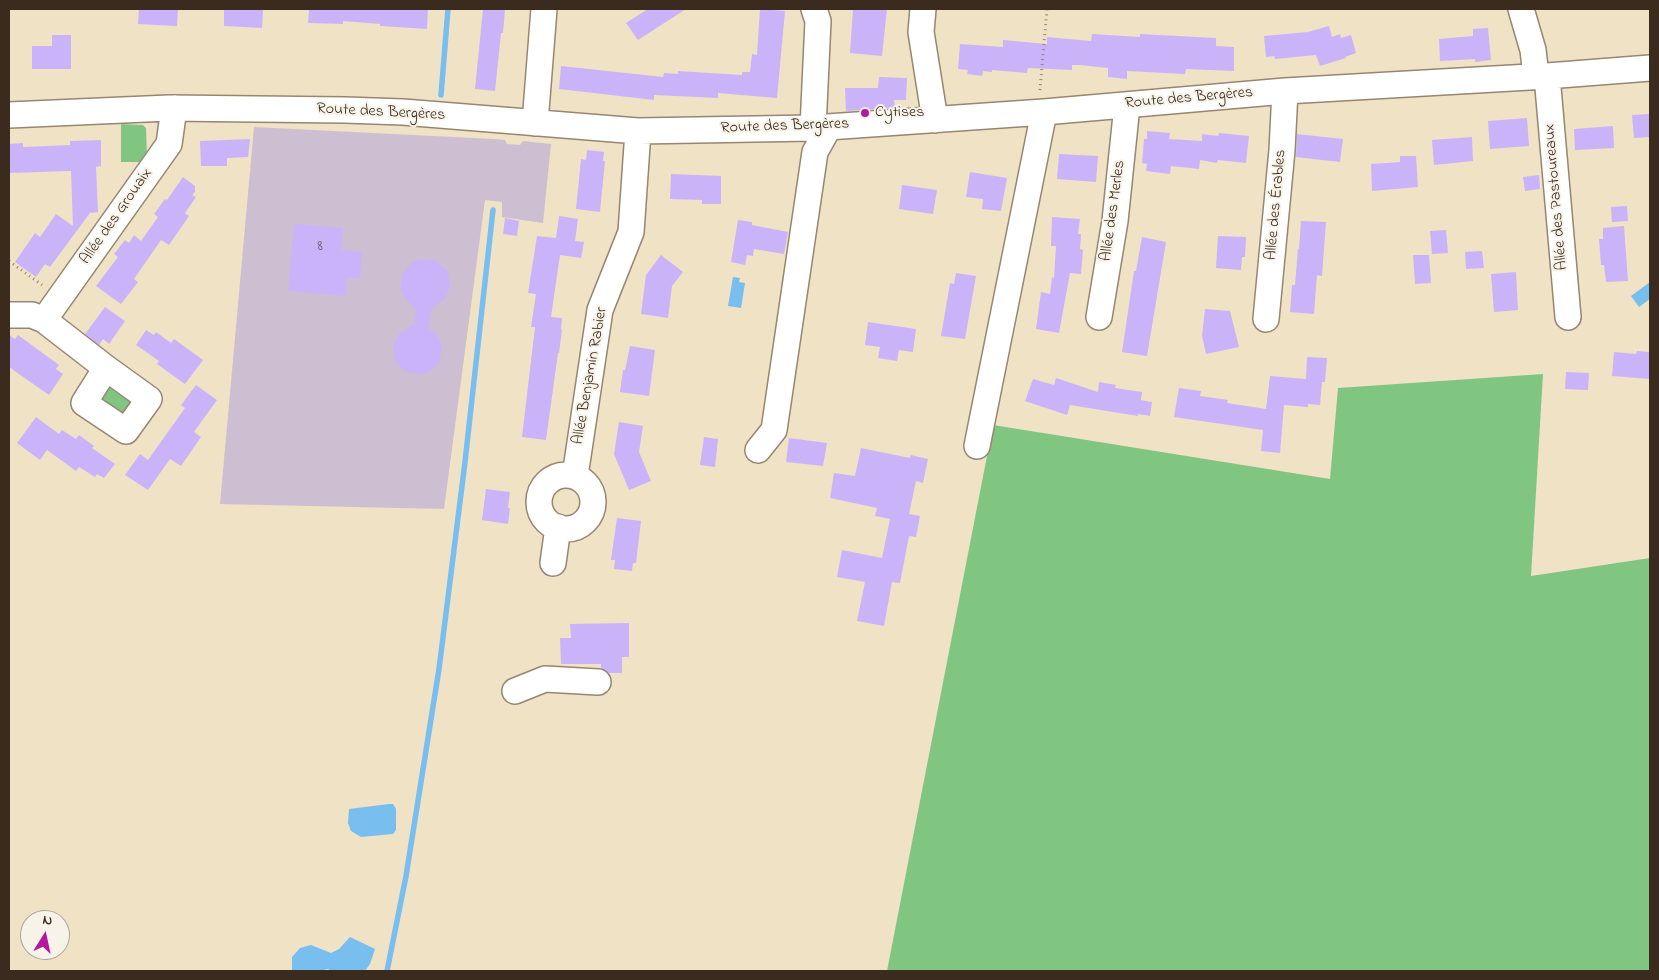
<!DOCTYPE html>
<meta charset="utf-8">
<style>
body{margin:0}
#map{position:relative;width:1659px;height:980px;overflow:hidden;background:#f0e2c5;font-family:"Indie Flower",sans-serif}
canvas{display:block}
.frame{position:absolute;inset:0;border:10px solid #3b2a1e;pointer-events:none}
.north{position:absolute;left:20px;top:910px;width:50px;height:50px;box-sizing:border-box;background:#f7f3e8;border:1px solid #aca397;border-radius:50%;rotate:10deg;font-size:14px;font-weight:700;line-height:20px;text-align:center;color:#3b2a1e}
.north::after{content:'';display:block;margin:auto;width:18px;height:22px;background:#b5179e;clip-path:polygon(50% 0,100% 100%,50% 72%,0 100%)}
</style>
<div id="map">
<canvas width="1659" height="980"></canvas>
<div class="frame"></div>
<div class="north">N</div>
</div>
<script>
const g = document.querySelector('canvas').getContext('2d');
g.lineJoin = 'round';
function paint(path, color) { g.fillStyle = color; g.fill(path, 'evenodd'); }
const toPath = rows => new Path2D(rows.map(r => 'M' + r).join(''));
function stroke(path, color, width, dash) { g.strokeStyle = color; g.lineWidth = width; g.lineCap = dash ? 'butt' : 'round'; g.setLineDash(dash || []); g.stroke(path); }
function drawText(font, color, halo, rows, align = 'center') {
  g.font = font + ' "Indie Flower",sans-serif'; g.lineWidth = 4; g.setLineDash([]); g.textBaseline = 'middle'; g.strokeStyle = halo; g.fillStyle = color; for (const [text, x, y, turn = 0] of rows) {
    g.save(); g.translate(x, y); g.rotate((+turn || 0) * Math.PI / 180); g.textAlign = isNaN(turn) ? turn : align; if (halo) g.strokeText(text, 0, 0); g.fillText(text, 0, 0); g.restore();
  }
}
const industrial = toPath([
 [254,127,494,139,505,140,507,144,520,145,523,141,551,144,543,223,502,217,502,202,485,200,444,509,220,504]
]);
const green = toPath([
 [121,124,143,125,146,128,147,158,145,162,121,162],
 [1543,374,1531,576,1650,558,1650,971,887,971,993,425,1330,479,1338,388],
 [108,383,134,394,127,419,98,398]
]);
const water = toPath([
 [733,277,740,278,739,282,745,283,741,308,728,306],
 [1650,282,1650,299,1639,307,1631,296],
 [389,804,393,804,396,809,396,830,393,834,361,837,351,831,348,823,349,809],
 [350,937,375,949,370,964,365,971,331,971,328,969,319,971,292,971,292,957,300,948,311,945,331,953,339,949]
]);
const stream = toPath([
 [441,95,448,9],
 [387,971,406,876,439,669,465,462,493,210]
]);
const building = toPath([
 [139,9,178,9,177,26,138,24],
 [224,9,263,9,262,28,224,26],
 [309,9,428,9,427,29,380,26,380,24,343,21,343,24,308,23],
 [483,9,505,9,503,33,501,33,495,91,475,89],
 [648,9,686,9,638,40,626,23],
 [760,9,785,11,777,98,718,93,718,98,654,95,654,100,559,89,561,66,663,77,664,73,678,74,678,71,742,75,742,72,750,72,752,54,757,55],
 [853,9,887,9,882,56,850,53],
 [1329,26,1332,37,1340,34,1341,38,1351,35,1356,53,1345,57,1346,58,1320,66,1316,55,1275,59,1274,56,1266,57,1264,36,1308,32],
 [1488,28,1491,60,1475,62,1475,59,1440,61,1439,39,1473,36,1473,29],
 [1092,34,1140,37,1140,34,1216,38,1216,46,1234,47,1234,71,1186,69,1185,74,1127,71,1127,79,1108,77,1108,68,1080,65,1072,65,1072,70,1028,68,1027,73,992,70,992,72,983,71,982,76,967,74,968,70,958,69,960,44,1003,47,1003,40,1047,44,1047,37,1091,41],
 [52,35,71,35,71,69,32,69,32,46,52,46],
 [879,77,907,78,906,100,894,100,895,108,846,111,845,88,878,88],
 [1650,114,1650,137,1634,138,1632,115],
 [1527,118,1529,146,1490,149,1488,121],
 [1613,126,1614,148,1575,150,1574,129],
 [1147,131,1170,133,1169,139,1202,141,1202,134,1218,136,1219,133,1249,136,1246,163,1218,160,1217,163,1200,160,1199,169,1171,166,1170,174,1146,171,1147,164,1142,163,1144,139,1147,139],
 [1297,134,1343,139,1340,162,1296,157],
 [1472,137,1473,161,1434,165,1432,140],
 [250,139,248,157,227,158,227,166,201,166,200,141],
 [101,140,101,166,96,167,98,212,90,213,50,267,45,264,36,277,15,262,35,233,40,237,56,214,73,226,71,171,9,173,9,144,23,143,23,147,70,145,70,141],
 [587,150,604,152,603,161,605,161,600,212,576,209,581,159,586,160],
 [1059,154,1098,156,1096,182,1057,179],
 [1400,156,1416,156,1418,187,1372,191,1371,164,1400,162],
 [970,172,1007,178,1001,211,982,209,983,199,966,197],
 [671,174,721,176,721,204,702,204,702,200,670,199],
 [1539,175,1540,189,1525,191,1523,177],
 [183,177,195,186,195,192,192,195,196,197,185,213,189,216,169,245,161,240,134,279,138,282,121,304,96,286,118,257,114,254,125,240,129,243,134,235,141,241,158,217,154,214,165,199,167,200],
 [902,185,937,190,933,214,899,209],
 [1627,206,1628,221,1612,222,1611,207],
 [559,216,578,219,575,241,584,242,581,258,560,255,551,317,562,318,561,329,562,330,559,353,558,353,546,440,522,437,535,327,531,327,536,294,528,293,537,236,556,238],
 [1052,217,1080,219,1078,234,1081,234,1080,249,1083,250,1081,274,1070,273,1059,333,1036,329,1041,292,1050,294,1052,277,1054,278,1056,246,1051,246],
 [505,218,519,221,517,236,503,234],
 [738,220,752,222,752,225,788,232,784,254,754,249,753,256,747,255,745,265,731,262],
 [1301,221,1326,222,1322,276,1317,275,1314,314,1290,312,1292,285,1295,285,1298,249,1299,249],
 [294,224,343,228,341,250,362,252,360,278,347,278,346,296,288,291],
 [1624,226,1628,281,1606,282,1604,265,1601,265,1599,239,1603,239,1603,228],
 [1446,230,1448,253,1432,254,1430,231],
 [1218,236,1246,237,1245,257,1242,257,1241,270,1216,268],
 [1142,237,1166,242,1147,356,1122,352,1134,271,1136,271],
 [1482,251,1484,268,1466,269,1465,252],
 [661,255,683,272,672,286,668,318,641,314,646,275],
 [1413,255,1429,255,1431,283,1415,284],
 [422,259,434,260,445,268,448,273,450,286,445,299,432,308,428,328,434,332,441,342,442,347,440,359,438,364,429,372,417,374,407,372,400,367,395,360,393,347,398,335,414,324,416,309,406,299,401,290,402,275,412,262],
 [1516,272,1518,310,1494,312,1491,274],
 [956,273,976,276,965,339,941,336,950,283,954,284],
 [105,307,125,321,109,344,103,339,99,345,85,334],
 [1205,309,1230,311,1239,347,1206,354,1202,336],
 [868,322,916,329,913,352,899,350,897,361,878,358,880,347,865,345],
 [146,330,154,335,156,332,171,343,174,339,203,360,185,384,157,364,159,361,136,345],
 [9,335,15,339,18,335,59,365,56,369,63,374,49,395,9,367],
 [630,346,655,350,649,396,620,392,623,370,625,370],
 [1637,351,1650,352,1650,379,1612,376,1614,352,1636,354],
 [1307,357,1327,358,1325,382,1322,382,1320,405,1308,404,1308,407,1284,405,1280,453,1261,451,1263,430,1174,417,1179,388,1201,391,1200,396,1228,400,1227,403,1266,409,1270,376,1306,379],
 [1566,372,1589,373,1588,390,1565,389],
 [1056,378,1098,392,1099,382,1116,385,1115,388,1142,392,1141,400,1152,402,1150,416,1138,414,1138,416,1070,405,1067,415,1025,401,1033,379,1054,385],
 [196,385,217,400,194,432,201,437,181,466,170,459,148,490,125,475,140,454,148,460,185,408,181,405],
 [36,417,59,434,62,430,76,439,79,435,94,446,92,448,115,464,104,478,97,474,95,477,79,467,76,471,47,450,40,460,17,443],
 [619,422,643,426,639,452,651,481,629,490,614,454],
 [704,437,718,439,715,467,700,465],
 [789,438,827,443,823,466,786,462],
 [861,448,910,458,911,455,928,459,923,483,916,481,909,514,920,516,916,537,909,536,900,583,892,582,884,626,857,621,865,582,837,577,842,550,882,558,890,519,875,516,877,508,830,498,834,473,855,476],
 [486,489,510,492,508,508,510,508,508,524,482,520],
 [617,518,641,521,636,563,633,563,632,571,614,569,615,560,611,560],
 [629,623,629,657,622,657,622,673,609,673,601,668,601,664,561,664,560,638,571,638,570,624]
]);
const path = toPath([
 [1040,90,1047,9],
 [9,261,42,285]
]);
const minor = toPath([
 [923,9,921,32,935,120],
 [1521,9,1533,50,1536,76],
 [1547,76,1568,317],
 [9,115,169,108,345,110,403,112,638,131,813,128,1044,112,1285,91,1547,76,1650,68],
 [535,123,544,9],
 [813,128,818,21,814,9],
 [9,315,32,315,44,320,169,144,174,108],
 [1099,317,1115,221,1126,115,1125,105],
 [1266,319,1282,150,1285,91],
 [44,320,106,368,84,403,126,431,149,399,106,368],
 [977,446,1044,112],
 [758,450,774,430,815,152,829,127],
 '539 502a27 27 0 1 1 54 0a27 27 0 1 1-54 0Z',
 [575,476,600,310,631,232,638,131],
 [553,563,558,527],
 [515,691,545,679,598,682]
]);
const markers = [
 [865,113,5,"#b5179e"]
];
const numberNames = [
 ["8",320,248]
];
const streetNames = [
 ["Route des Bergères",1189,99,-5],
 ["Route des Bergères",381,113,3],
 ["Route des Bergères",785,127,-2],
 ["Allée des Pastoureaux",1557,197,-95],
 ["Allée des Érables",1277,205,-85],
 ["Allée des Merles",1114,211,-82],
 ["Allée des Grouaix",117,217,-55],
 ["Allée Benjamin Rabier",591,376,-80]
];
const poiNames = [
 ["Cytises",875,113]
];
paint(industrial, '#cebed2');
paint(green, '#81c680');
paint(water, '#78beef');
stroke(stream, '#78beef', 5.5);
paint(building, '#cbb3fa');
stroke(minor, '#968672', 28);
stroke(path, '#968672', 3, [1, 4]);
stroke(minor, '#fff', 25);
for (const [x, y, r, color] of markers) { const dot = new Path2D(); dot.arc(x, y, r, 0, 2 * Math.PI); g.fillStyle = color; g.fill(dot); stroke(dot, '#f7f3e8', 2); }
drawText('14px', '#5f4c55', null, numberNames);
drawText('16px', '#3b2a1e', '#f7f3e8', streetNames);
drawText('16px', '#3b2a1e', '#f7f3e8', poiNames, 'left');
</script>
